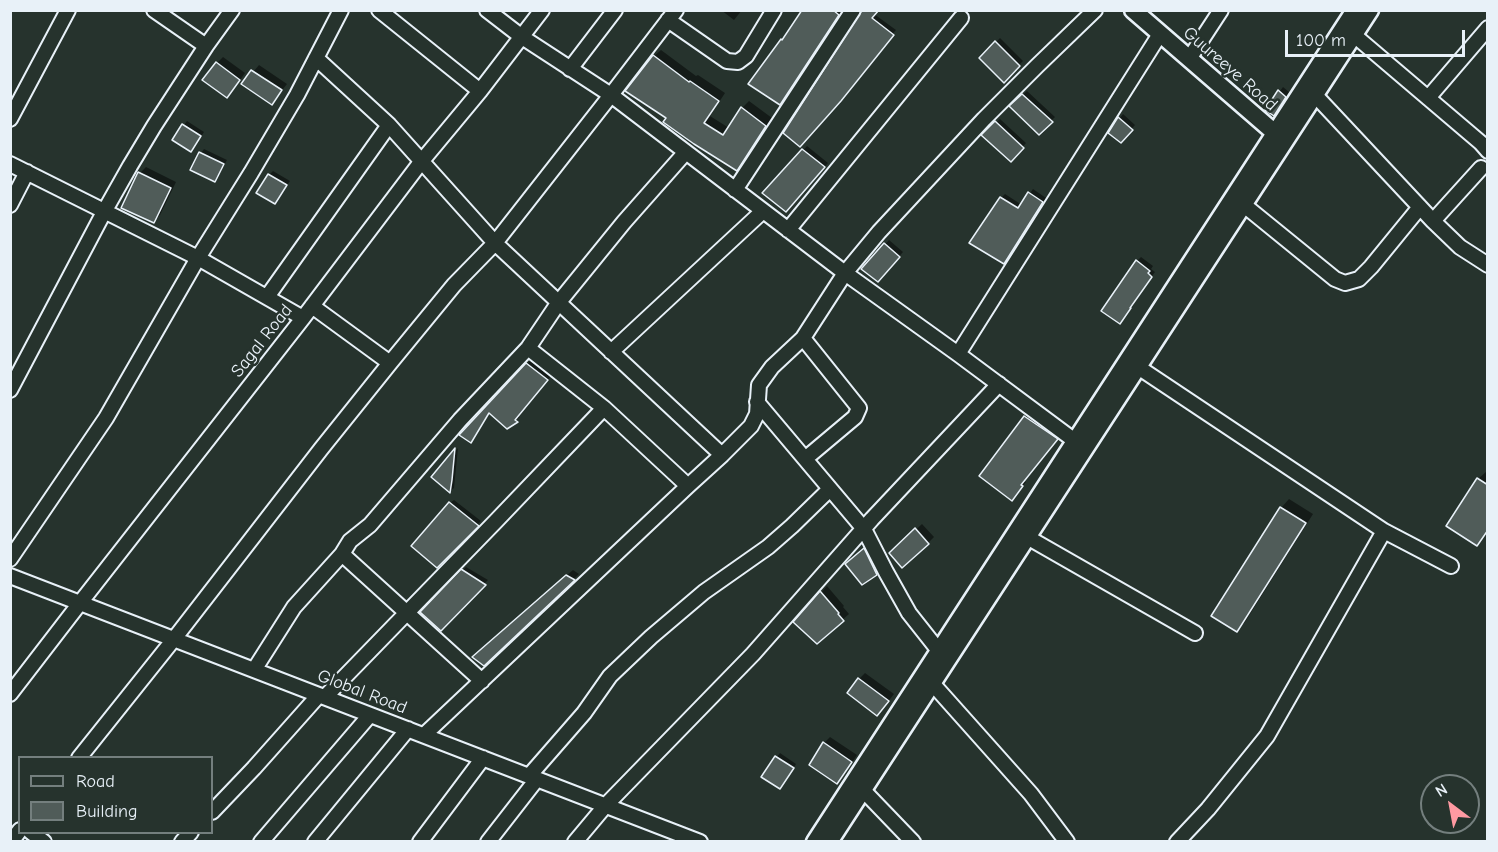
<!DOCTYPE html>
<style>
body{margin:0}
#map{position:relative;width:1498px;height:852px;overflow:hidden;background:#26332d;font-family:"Comic Neue",sans-serif}
canvas{display:block}
.frame{position:absolute;inset:0;border:12px solid #e8f1f8;pointer-events:none}
.legend{position:absolute;left:18px;top:756px;width:195px;height:78px;box-sizing:border-box;background:#26332d;border:2px solid #747f7e;margin:0;padding:8px 10px;list-style:none;font-size:18px;color:#e8f1f8}
.legend li{display:flex;align-items:center;gap:12px;height:30px}
.legend b{width:30px;border:2px solid #747f7e}
.north{position:absolute;left:1420px;top:774px;width:60px;height:60px;box-sizing:border-box;background:#26332d;border:2px solid #747f7e;border-radius:50%;rotate:328deg;font-size:16px;font-weight:700;line-height:24px;text-align:center;color:#e8f1f8}
.north::after{content:'';display:block;margin:auto;width:21px;height:27px;background:#ff9aa2;clip-path:polygon(50% 0,100% 100%,50% 72%,0 100%)}
.scale{position:absolute;left:1285px;top:30px;width:180px;height:27px;box-sizing:border-box;border:3px solid #e8f1f8;border-top:0;padding-left:8px;font-size:18px;line-height:21px;white-space:nowrap;color:#e8f1f8;-webkit-text-stroke:4px #26332d;paint-order:stroke}
</style>
<div id="map">
<canvas width="1498" height="852"></canvas>
<div class="frame"></div>
<ul class="legend">
<li><b style="height:8px;background:#26332d"></b>Road</li>
<li><b style="height:16px;background:#505c59"></b>Building</li>
</ul>
<div class="north">N</div>
<div class="scale">100 m</div>
</div>
<script>
const g = document.querySelector('canvas').getContext('2d');
g.lineJoin = 'round';
function paint(path, color) { g.fillStyle = color; g.fill(path, 'evenodd'); }
const toPath = rows => new Path2D(rows.map(r => 'M' + r).join(''));
function stroke(path, color, width, dash) { g.strokeStyle = color; g.lineWidth = width; g.lineCap = dash ? 'butt' : 'round'; g.setLineDash(dash || []); g.stroke(path); }
function drawText(font, color, halo, rows, align = 'center') {
  g.font = font + ' "Comic Neue",sans-serif'; g.lineWidth = 5; g.setLineDash([]); g.textBaseline = 'middle'; g.strokeStyle = halo; g.fillStyle = color; for (const [text, x, y, turn = 0] of rows) {
    g.save(); g.translate(x, y); g.rotate((+turn || 0) * Math.PI / 180); g.textAlign = isNaN(turn) ? turn : align; if (halo) g.strokeText(text, 0, 0); g.fillText(text, 0, 0); g.restore();
  }
}
const shadow = toPath([
 [721,10,742,10,734,20],
 [805,10,842,10,784,99,779,104],
 [865,10,874,14,896,30,884,44],
 [1000,38,1023,61,1004,80,981,58],
 [661,50,696,76,698,75,725,93,710,116,729,128,742,108,749,101,772,118,743,162,737,169,668,117,654,56],
 [223,57,245,73,233,90,217,63],
 [259,65,287,84,272,103,243,84],
 [1283,87,1289,92,1277,110,1267,109],
 [1027,91,1055,117,1039,133,1011,106],
 [1123,114,1135,125,1121,141,1110,132],
 [1000,119,1026,143,1011,160,983,135],
 [187,121,204,132,195,146,174,139],
 [807,146,828,163,786,210,764,192],
 [204,149,227,160,218,176,215,180,201,153],
 [146,167,176,182,160,215,154,221,140,173],
 [273,171,290,181,275,203,269,175],
 [1033,189,1046,198,1008,258,1004,262,1001,198,1005,194,1022,205],
 [889,240,903,252,878,280,863,269],
 [1141,257,1153,266,1151,269,1155,272,1132,303,1134,304,1123,318,1137,261],
 [531,360,551,376,518,416,520,417,507,427,490,411,475,437,471,441,468,427],
 [1029,413,1060,435,1024,481,1026,482,1016,495,1025,417],
 [458,448,454,488,450,491,433,477],
 [1487,471,1488,532,1477,544,1478,479],
 [1289,499,1313,514,1245,622,1237,631,1281,508],
 [454,500,481,521,437,566,450,503],
 [922,524,934,537,928,543,891,553],
 [870,543,882,567,876,573,853,558],
 [466,567,488,580,441,628,422,612],
 [573,570,579,574,484,664,481,651],
 [827,586,844,606,843,607,849,614,817,642,795,622],
 [865,673,894,694,883,708,859,679],
 [830,737,857,755,843,776,837,782,824,743],
 [780,753,796,764,783,783,763,776]
]);
const building = toPath([
 [802,10,833,10,839,15,780,105,748,84,781,39,782,40,802,10],
 [862,10,879,10,872,18,894,35,841,101,800,147,783,133,862,10],
 [995,41,1020,66,1004,83,979,58,995,41],
 [653,55,689,82,690,81,719,101,704,123,723,135,741,107,766,126,737,171,694,144,663,122,666,118,625,91,653,55],
 [216,62,240,80,227,98,202,80,216,62],
 [251,70,282,90,272,105,241,84,251,70],
 [1278,90,1286,97,1274,116,1265,110,1278,90],
 [1022,94,1053,122,1039,135,1009,106,1022,94],
 [1118,117,1133,130,1121,143,1108,133,1118,117],
 [995,121,1024,148,1011,162,981,135,995,121],
 [182,124,201,136,191,152,172,140,182,124],
 [802,149,825,167,786,212,762,193,802,149],
 [199,152,224,164,215,182,190,170,199,152],
 [138,172,171,188,154,223,121,208,138,172],
 [268,174,287,185,275,204,256,193,268,174],
 [1028,192,1043,202,1004,264,969,243,1000,197,1018,208,1028,192],
 [884,243,900,257,878,282,861,269,884,243],
 [1136,260,1150,271,1148,273,1152,277,1130,308,1131,308,1120,324,1101,311,1136,260],
 [526,363,548,380,515,420,518,422,507,429,489,413,471,443,459,435,526,363],
 [1024,416,1058,439,1021,485,1023,486,1012,501,979,476,1024,416],
 [455,448,452,480,450,493,431,477,455,448],
 [1477,478,1488,485,1488,530,1477,546,1446,526,1477,478],
 [449,502,479,526,437,568,411,546,449,502],
 [1280,507,1306,523,1237,632,1211,616,1280,507],
 [915,528,929,544,902,568,889,553,915,528],
 [864,548,877,575,862,585,845,564,864,548],
 [461,569,486,585,441,631,420,612,461,569],
 [566,575,575,580,484,666,472,657,566,575],
 [820,591,839,613,838,614,844,621,817,644,793,622,820,591],
 [858,678,889,701,877,716,847,693,858,678],
 [823,742,852,762,837,784,809,765,823,742],
 [775,756,794,768,780,789,761,777,775,756]
]);
const minor = toPath([
 [154,10,206,46],
 [379,10,480,91],
 [487,10,522,37,611,95,845,273,958,354,1075,441,1080,447],
 [668,20,727,61,738,62,746,56,774,10],
 [1354,35,1481,143,1488,151],
 [316,58,389,125,495,243,722,455],
 [1189,59,1221,10],
 [570,69,615,10],
 [1315,95,1433,221,1460,247,1488,265],
 [1428,98,1488,28],
 [10,119,68,10],
 [10,164,198,258,303,318],
 [735,190,853,10],
 [10,205,27,172],
 [1244,205,1335,279,1345,283,1359,279,1371,267,1420,207],
 [1433,221,1481,168],
 [788,230,961,18],
 [267,297,389,125],
 [312,306,390,363],
 [803,338,859,408,855,417,805,459],
 [528,348,604,408,688,486],
 [611,352,763,211],
 [958,354,1160,34],
 [1138,367,1384,531,1451,566],
 [10,390,104,212,130,166,154,126,206,46,232,10],
 [757,402,864,529,886,572,909,613,939,651],
 [1027,537,1195,633],
 [342,554,482,681],
 [10,559,106,418,198,258,251,173,297,95,341,10],
 [10,576,700,842],
 [254,670,294,607,342,554,350,541,370,525,460,420,528,348,559,302,624,222,685,153],
 [932,683,1031,794,1067,842],
 [10,694,80,603,303,318,421,162,480,91,542,10],
 [325,697,496,521,604,408],
 [424,735,688,486,722,455,751,426,757,414,759,385,772,367,803,338,845,273,879,232,984,119,1037,66,1095,10],
 [79,758,174,639,321,449,390,363,454,285,495,243,611,95,676,10],
 [529,776,584,713,610,676,651,637,704,592,768,547,792,526,830,489],
 [863,790,913,842],
 [212,812,254,768,319,695],
 [31,832,44,842],
 [11,842,20,830],
 [182,842,191,832],
 [261,842,370,715],
 [315,842,408,729],
 [420,842,483,758],
 [488,842,537,779],
 [575,842,606,805,753,654,872,519,999,384],
 [1177,842,1208,809,1267,736,1384,531]
]);
const tertiary = toPath([
 [1133,10,1275,133],
 [815,842,1355,10],
 [829,842,1370,10]
]);
const streetNames = [
 ["Guureeye Road",1230,69,41],
 ["Sagal Road",262,341,-52],
 ["Global Road",362,692,21]
];
paint(shadow, '#0007');
paint(building, '#505c59');
stroke(building, '#e8f1f8', 1.5);
stroke(minor, '#e8f1f8', 18);
stroke(tertiary, '#e8f1f8', 21);
stroke(minor, '#26332d', 14);
stroke(tertiary, '#26332d', 16);
drawText('18px', '#e8f1f8', '#26332d', streetNames);
</script>
